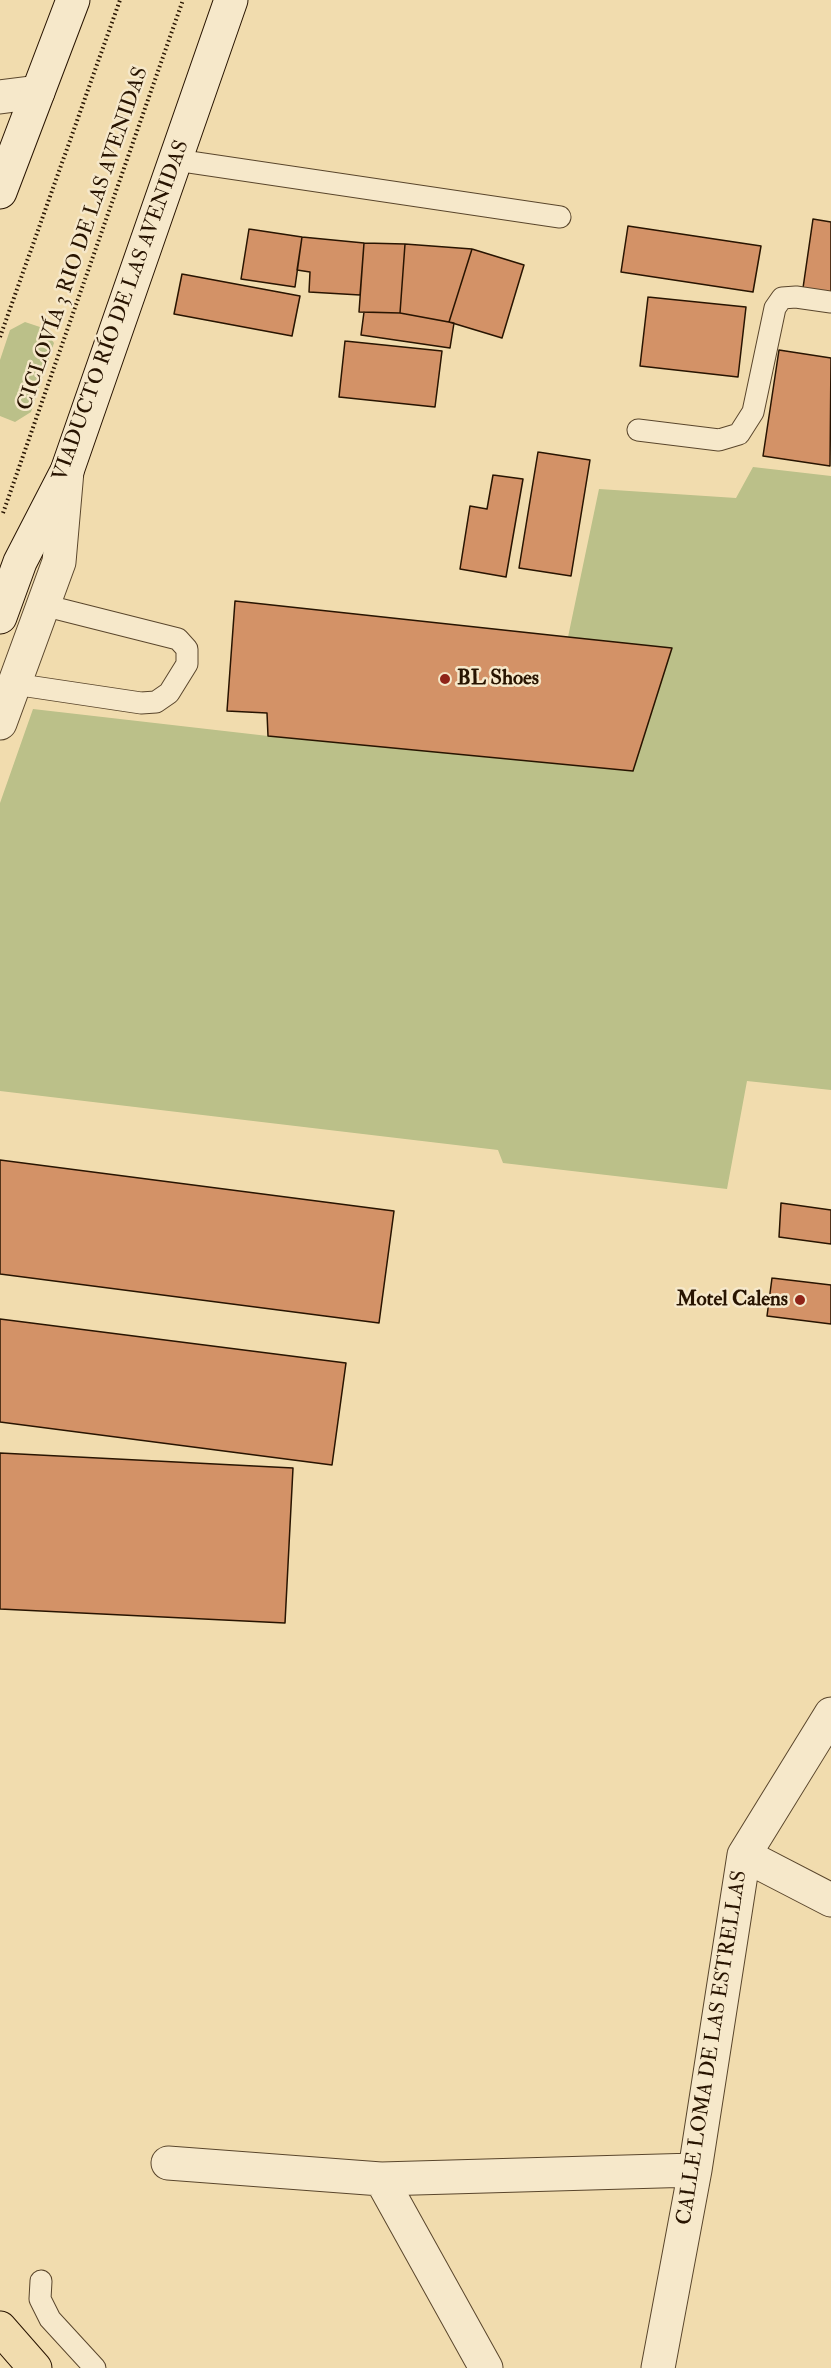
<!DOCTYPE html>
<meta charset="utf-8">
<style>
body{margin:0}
canvas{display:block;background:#f1dcae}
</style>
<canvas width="831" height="2368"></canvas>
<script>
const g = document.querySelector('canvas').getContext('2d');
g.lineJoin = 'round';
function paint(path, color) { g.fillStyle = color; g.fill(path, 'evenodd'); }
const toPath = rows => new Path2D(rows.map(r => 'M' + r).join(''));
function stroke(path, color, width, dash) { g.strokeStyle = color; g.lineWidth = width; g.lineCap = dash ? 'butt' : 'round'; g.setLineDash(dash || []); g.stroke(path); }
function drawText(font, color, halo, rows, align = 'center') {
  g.font = font + ' "IM FELL Double Pica",serif'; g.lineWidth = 5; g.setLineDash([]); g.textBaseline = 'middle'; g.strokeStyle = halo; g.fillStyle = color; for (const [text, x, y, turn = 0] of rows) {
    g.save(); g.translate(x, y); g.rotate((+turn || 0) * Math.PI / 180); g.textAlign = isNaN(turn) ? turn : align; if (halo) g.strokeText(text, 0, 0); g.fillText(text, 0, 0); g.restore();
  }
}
const green = toPath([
 [25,322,43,328,54,343,31,412,15,422,0,416,0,360,10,330],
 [753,467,831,476,831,1090,747,1081,727,1189,503,1163,498,1150,0,1091,0,803,33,709,268,736,633,771,672,648,568,637,599,489,736,498]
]);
const building = toPath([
 [813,219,831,222,831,293,803,288,813,219],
 [628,226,761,246,753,292,621,272,628,226],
 [249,229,302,237,295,287,241,279,249,229],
 [302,237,364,243,360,295,309,292,310,272,297,270,302,237],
 [364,243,405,244,400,313,359,312,364,243],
 [405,244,472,249,449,322,400,313,405,244],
 [472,249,524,265,502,338,449,322,472,249],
 [182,274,300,296,292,336,174,314,182,274],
 [648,297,746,307,738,377,640,366,648,297],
 [364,312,400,313,454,323,450,348,361,335,364,312],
 [345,341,442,351,435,407,339,397,345,341],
 [779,350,831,358,830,466,763,456,779,350],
 [538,452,590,460,571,576,519,568,538,452],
 [493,475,523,479,506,577,460,569,470,506,487,509,493,475],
 [235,601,568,637,672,648,633,771,268,736,267,713,227,711,235,601],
 [0,1160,394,1211,379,1323,0,1274,0,1160],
 [781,1203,831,1210,831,1244,779,1237,781,1203],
 [772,1278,831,1285,831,1324,767,1316,772,1278],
 [0,1319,346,1363,332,1465,0,1422,0,1319],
 [0,1453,293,1468,285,1623,0,1609,0,1453]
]);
const path = toPath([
 [0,337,120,0],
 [3,513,183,0]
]);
const service = toPath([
 [176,160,560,217],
 [638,430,719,440,739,434,753,412,775,308,782,298,796,297,831,302],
 [14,684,141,703,156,702,169,693,187,664,187,649,178,639,43,605],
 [41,2281,40,2299,50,2319,95,2368]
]);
const minor = toPath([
 [0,97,38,92],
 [744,1855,831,1900],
 [168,2163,381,2179,695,2170],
 [381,2179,486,2368],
 [658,2368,695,2170,744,1855,831,1714]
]);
const tertiary = toPath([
 [0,723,59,562,67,471]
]);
const secondary = toPath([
 [0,192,73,0],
 [0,617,20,562,67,471,231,0]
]);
const primary = toPath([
 [0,2328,35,2368]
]);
const markers = [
 [445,679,6,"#8f2418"],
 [800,1300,6,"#8f2418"]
];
const streetNames = [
 ["CICLOVÍA 3 RIO DE LAS AVENIDAS",84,239,-71],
 ["VIADUCTO RÍO DE LAS AVENIDAS",122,311,-70],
 ["CALLE LOMA DE LAS ESTRELLAS",713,2048,-81]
];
const poiNames = [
 ["BL Shoes",457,679],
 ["Motel Calens",788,1300,"right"]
];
paint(green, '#bbc089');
paint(building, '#d39267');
stroke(building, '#281401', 1.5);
stroke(service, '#5a462c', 23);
stroke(minor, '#5a462c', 35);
stroke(tertiary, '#5a462c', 35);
stroke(secondary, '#281401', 35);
stroke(primary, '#281401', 35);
stroke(path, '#281401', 4, [1.5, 3]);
stroke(service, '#f6e8ca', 21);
stroke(minor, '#f6e8ca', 33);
stroke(tertiary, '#f6e8ca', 33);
stroke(secondary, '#f6e8ca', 33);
stroke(primary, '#f1dcae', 33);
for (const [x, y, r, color] of markers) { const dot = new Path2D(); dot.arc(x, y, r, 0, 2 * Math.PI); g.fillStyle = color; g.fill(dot); stroke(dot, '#f6e8ca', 2); }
drawText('21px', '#281401', '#f6e8ca', streetNames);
drawText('bold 21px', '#281401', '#f6e8ca', poiNames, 'left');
</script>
